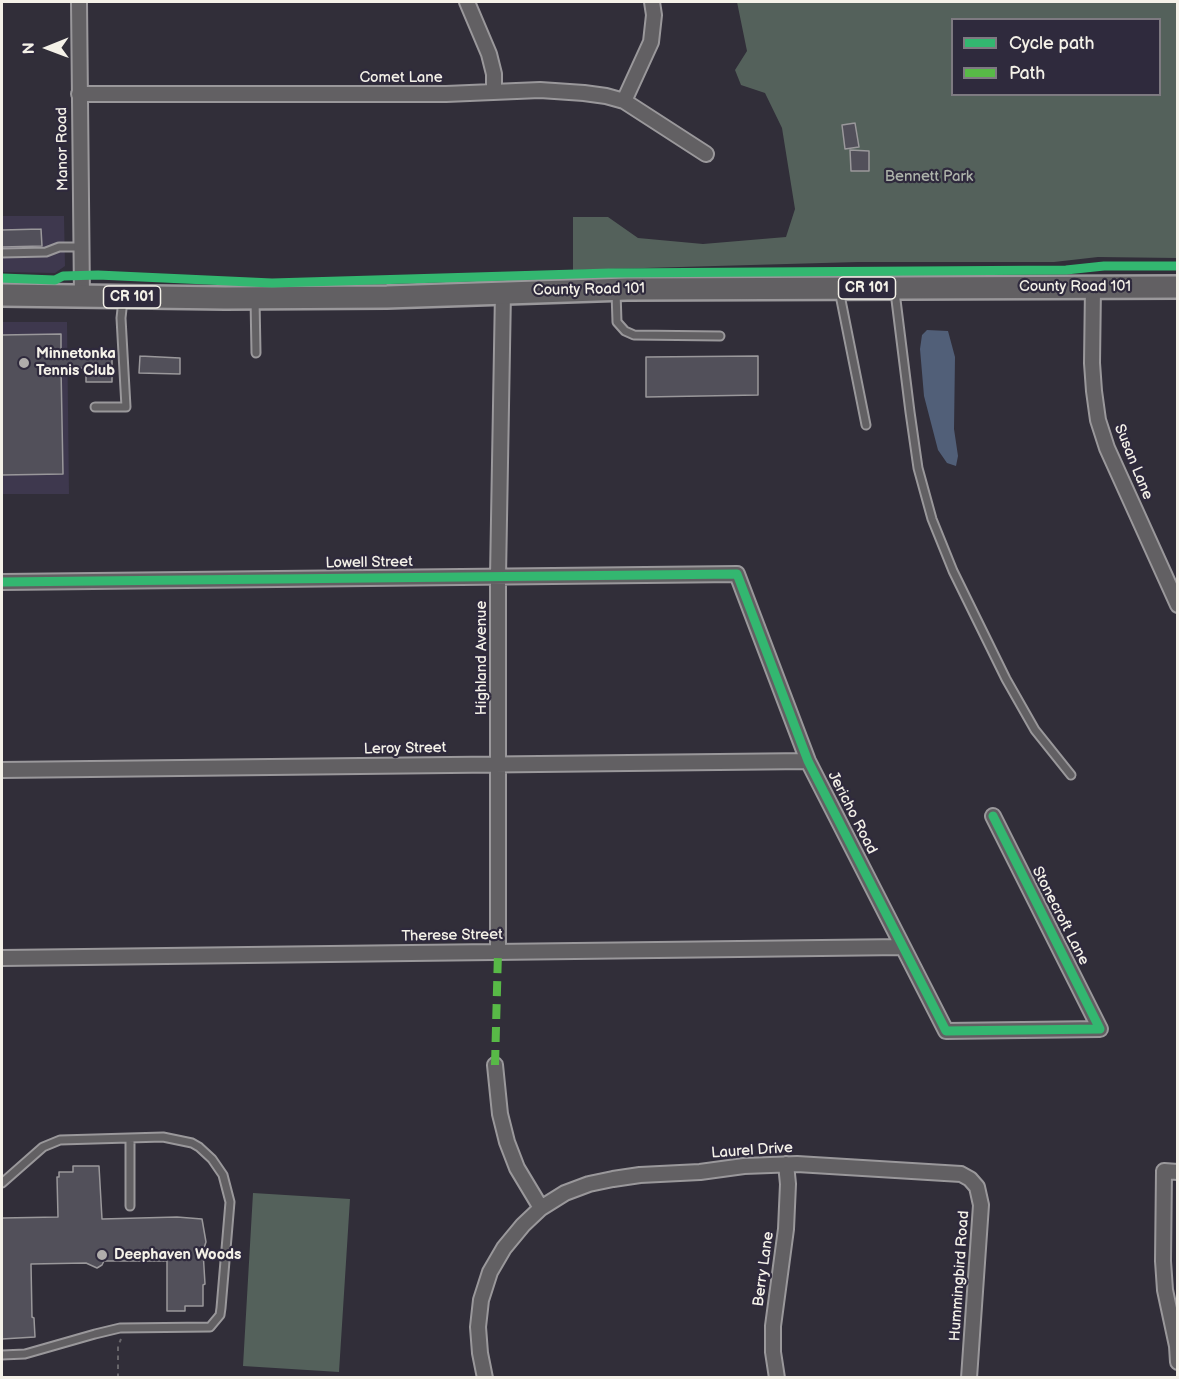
<!DOCTYPE html>
<style>
body{margin:0}
#map{position:relative;width:1179px;height:1379px;overflow:hidden;background:#312e39;font-family:"Balsamiq Sans",sans-serif}
canvas{display:block}
.frame{position:absolute;inset:0;border:3px solid #f4f1e8;pointer-events:none}
.legend{position:absolute;left:951px;top:18px;width:210px;height:78px;box-sizing:border-box;background:#2f2a3d;border:2px solid #7e7a81;margin:0;padding:8px 10px;list-style:none;font-size:18px;color:#f4f1e8}
.legend li{display:flex;align-items:center;gap:12px;height:30px}
.legend b{width:30px;border:2px solid #7e7a81}
.north{position:absolute;left:18px;top:18px;width:60px;height:60px;-webkit-text-stroke:4px #2f2a3d;paint-order:stroke;rotate:269deg;font-size:16px;font-weight:700;line-height:24px;text-align:center;color:#f4f1e8}
.north::after{content:'';display:block;margin:auto;width:21px;height:27px;background:#f4f1e8;clip-path:polygon(50% 0,100% 100%,50% 72%,0 100%)}
</style>
<div id="map">
<canvas width="1179" height="1379"></canvas>
<div class="frame"></div>
<ul class="legend">
<li><b style="height:8px;background:#33b770"></b>Cycle path</li>
<li><b style="height:8px;background:#58b947"></b>Path</li>
</ul>
<div class="north">N</div>
</div>
<script>
const g = document.querySelector('canvas').getContext('2d');
g.lineJoin = 'round';
function paint(path, color) { g.fillStyle = color; g.fill(path, 'evenodd'); }
const toPath = rows => new Path2D(rows.map(r => 'M' + r).join(''));
function stroke(path, color, width, dash) { g.strokeStyle = color; g.lineWidth = width; g.lineCap = dash ? 'butt' : 'round'; g.setLineDash(dash || []); g.stroke(path); }
function drawText(font, color, halo, rows, align = 'center') {
  g.font = font + ' "Balsamiq Sans",sans-serif'; g.lineWidth = 4.5; g.setLineDash([]); g.textBaseline = 'middle'; g.strokeStyle = halo; g.fillStyle = color; for (const [text, x, y, turn = 0] of rows) {
    g.save(); g.translate(x, y); g.rotate((+turn || 0) * Math.PI / 180); g.textAlign = isNaN(turn) ? turn : align; if (halo) g.strokeText(text, 0, 0); g.fillText(text, 0, 0); g.restore();
  }
}
const built = toPath([
 [2,216,64,216,65,266,55,273,2,272],
 [2,322,67,322,69,494,2,494]
]);
const green = toPath([
 [737,2,1177,2,1177,258,1098,257,1054,262,858,262,573,270,573,217,608,217,638,238,703,244,786,237,795,209,782,128,765,93,741,85,735,70,747,51],
 [952,20,1160,20,1160,94,952,94],
 [253,1193,350,1199,339,1372,243,1366]
]);
const water = toPath([
 [927,330,948,331,955,357,954,429,958,456,956,466,947,463,938,450,924,396,920,349,922,335]
]);
const building = toPath([
 [855,123,859,147,845,149,842,125,855,123],
 [850,150,869,151,869,171,851,171,850,150],
 [41,229,42,246,2,247,2,230,41,229],
 [61,334,61,356,112,356,112,382,86,382,86,368,61,368,63,474,2,475,2,335,61,334],
 [140,356,180,358,180,374,139,373,140,356],
 [758,356,758,395,646,397,646,357,758,356],
 [73,1166,99,1166,102,1219,177,1217,202,1219,206,1242,203,1251,205,1284,203,1285,203,1306,185,1306,185,1311,167,1311,167,1261,104,1261,102,1265,97,1268,86,1263,31,1264,32,1317,34,1318,35,1337,2,1339,2,1218,58,1217,57,1177,59,1177,59,1172,73,1172,73,1166]
]);
const path = toPath([
 [118,1378,118,1346,121,1339]
]);
const service = toPath([
 [2,253,46,252,59,247,81,247],
 [839,290,866,425],
 [616,292,617,322,625,331,634,335,720,336],
 [895,292,910,412,918,468,932,519,953,571,1006,679,1035,730,1071,775],
 [255,299,256,353],
 [95,407,126,407,121,318,123,300],
 [130,1138,130,1206],
 [2,1183,43,1147,60,1140,163,1137,192,1143,199,1147,212,1159,223,1175,230,1202,221,1308,220,1315,210,1327,120,1328,95,1334,25,1354,2,1355]
]);
const minor = toPath([
 [79,2,82,297],
 [467,2,489,54,494,74,494,91],
 [79,94,446,94,540,90,584,93,606,96,624,101,706,154],
 [624,101,651,42,654,15,652,2],
 [1093,287,1092,363,1094,391,1098,420,1107,448,1178,605],
 [2,582,737,574,808,761,946,1031,1100,1029,993,816],
 [2,770,808,761],
 [498,952,498,576,503,292],
 [2,958,903,947],
 [495,1065,500,1114,507,1142,517,1168,541,1208],
 [1178,1172,1164,1171,1163,1261,1165,1290,1177,1346,1178,1362],
 [485,1378,480,1353,478,1327,481,1300,490,1272,504,1248,523,1225,541,1208,565,1193,589,1184,613,1179,640,1175,700,1172,744,1166,797,1164,961,1174,970,1179,977,1187,981,1205,969,1378],
 [777,1378,773,1352,773,1326,786,1229,788,1184,786,1164]
]);
const primary = toPath([
 [2,295,225,298,387,297,627,289,1178,287]
]);
const quiet = toPath([
 [495,1065,498,952]
]);
const cycleway = toPath([
 [2,278,55,280,63,276,98,275,272,283,610,273,1066,270,1104,266,1178,266],
 [2,582,737,574,808,761,946,1031,1100,1029,993,816]
]);
const markers = [
 [24,363,6,"#b0adab"],
 [102,1255,6,"#b0adab"]
];
const shields = [
 [867,288,57],
 [132,297,57]
];
const shieldNames = [
 ["CR 101",867,288],
 ["CR 101",132,297]
];
const streetNames = [
 ["Comet Lane",401,78],
 ["Manor Road",63,149,-91],
 ["County Road 101",1075,287],
 ["County Road 101",589,290,-1],
 ["Susan Lane",1133,462,68],
 ["Lowell Street",369,563,-1],
 ["Highland Avenue",482,658,-90],
 ["Leroy Street",405,749,-1],
 ["Jericho Road",852,813,63],
 ["Stonecroft Lane",1060,916,63],
 ["Therese Street",452,936,-1],
 ["Laurel Drive",752,1151,-4],
 ["Berry Lane",764,1269,-82],
 ["Hummingbird Road",960,1276,-86]
];
const parkNames = [
 ["Bennett Park",929,177]
];
const poiNames = [
 ["Minnetonka",36,354],
 ["Tennis Club",36,371],
 ["Deephaven Woods",114,1255]
];
paint(built, '#3e384e');
paint(green, '#54615b');
paint(water, '#515f78');
paint(building, '#52505a');
stroke(building, '#9a989b', 1.5);
stroke(service, '#9a989b', 11);
stroke(minor, '#9a989b', 18);
stroke(primary, '#9a989b', 26);
stroke(path, '#68666b', 2, [4.5, 4.5]);
stroke(service, '#626063', 7);
stroke(minor, '#626063', 14);
stroke(primary, '#626063', 21);
stroke(quiet, '#58b947', 8, [15, 8]);
stroke(cycleway, '#33b770', 9);
for (const [x, y, r, color] of markers) { const dot = new Path2D(); dot.arc(x, y, r, 0, 2 * Math.PI); g.fillStyle = color; g.fill(dot); stroke(dot, '#2f2a3d', 2); }
for (const [x, y, w] of shields) { const box = new Path2D(); box.roundRect(x - w / 2, y - 11, w, 22, 4.5); g.fillStyle = '#2f2a3d'; g.fill(box); stroke(box, '#f4f1e8', 1.5); }
drawText('bold 14px', '#f4f1e8', null, shieldNames);
drawText('15px', '#f4f1e8', '#2f2a3d', streetNames);
drawText('15px', '#aeb4ab', '#2f2a3d', parkNames);
drawText('bold 15px', '#f4f1e8', '#2f2a3d', poiNames, 'left');
</script>
